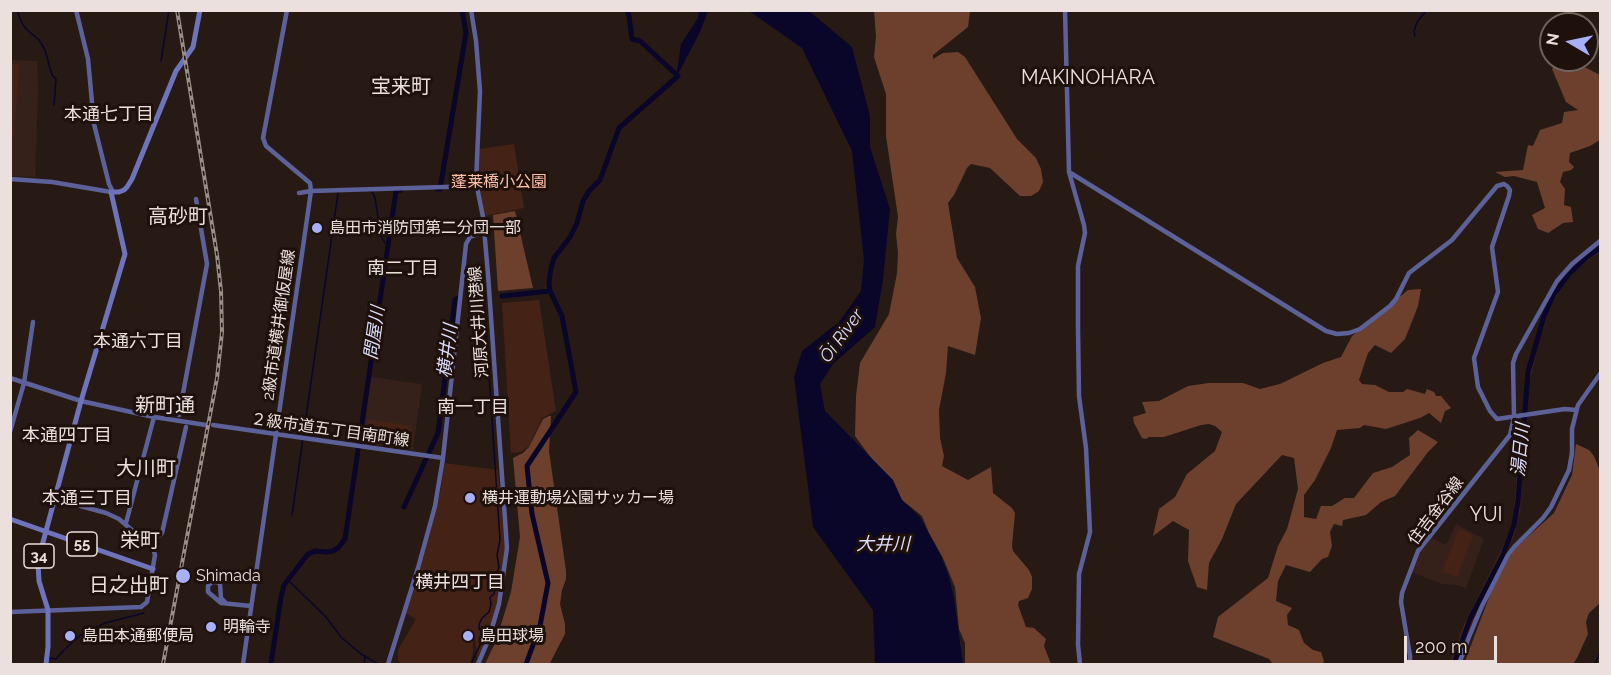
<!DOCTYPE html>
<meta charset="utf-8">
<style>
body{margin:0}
#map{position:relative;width:1611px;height:675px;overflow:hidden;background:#271a14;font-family:Raleway,sans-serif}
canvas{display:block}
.frame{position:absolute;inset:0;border:12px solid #ebe0dd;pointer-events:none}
.north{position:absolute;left:1539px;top:12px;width:60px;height:60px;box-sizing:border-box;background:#1e100b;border:2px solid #70635f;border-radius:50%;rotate:279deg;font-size:16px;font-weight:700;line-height:24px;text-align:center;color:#ebe0dd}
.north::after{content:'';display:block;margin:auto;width:21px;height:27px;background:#a8b0fc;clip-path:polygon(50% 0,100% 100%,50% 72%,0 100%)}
.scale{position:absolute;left:1404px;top:636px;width:93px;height:27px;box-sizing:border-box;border:3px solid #ebe0dd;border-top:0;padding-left:8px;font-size:18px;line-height:21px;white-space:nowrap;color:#ebe0dd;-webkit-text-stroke:4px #1e100b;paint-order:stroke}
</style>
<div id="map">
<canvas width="1611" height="675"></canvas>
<div class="frame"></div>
<div class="north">N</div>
<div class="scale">200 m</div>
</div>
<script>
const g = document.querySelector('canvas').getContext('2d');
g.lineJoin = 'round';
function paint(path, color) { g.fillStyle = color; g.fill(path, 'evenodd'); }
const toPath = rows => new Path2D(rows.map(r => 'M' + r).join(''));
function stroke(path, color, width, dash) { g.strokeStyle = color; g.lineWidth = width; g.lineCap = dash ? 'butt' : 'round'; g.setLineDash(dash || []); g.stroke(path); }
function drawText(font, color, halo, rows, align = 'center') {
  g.font = font + ' Raleway,"Noto Sans JP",sans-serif'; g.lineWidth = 6; g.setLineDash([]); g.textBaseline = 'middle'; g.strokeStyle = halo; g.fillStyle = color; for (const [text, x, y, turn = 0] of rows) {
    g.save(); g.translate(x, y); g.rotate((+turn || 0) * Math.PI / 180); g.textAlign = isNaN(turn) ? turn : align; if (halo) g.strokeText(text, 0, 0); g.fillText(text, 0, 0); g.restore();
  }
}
const built = toPath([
 [10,60,37,61,38,92,35,177,11,176],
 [371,377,422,384,413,450,362,443],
 [1456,524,1484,539,1466,588,1456,585,1442,584,1411,572,1420,551,1431,538,1446,545]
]);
const green = toPath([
 [10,64,19,64,14,137,10,137],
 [514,144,524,208,484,216,478,179,479,149],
 [1600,246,1600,252,1586,262,1572,274,1561,287,1549,311,1542,329,1529,384,1520,511,1514,536,1485,595,1458,664,1450,664,1462,629,1507,538,1513,521,1526,373,1543,313,1549,295,1571,266],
 [539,300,556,411,542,418,529,446,521,452,511,453,502,303],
 [368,419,412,426,410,447,364,441],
 [444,463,498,470,505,547,501,585,495,611,486,641,477,658,475,639,466,625,471,635,473,643,473,652,470,664,401,664,398,659,398,650,416,619,406,613,418,576,441,489],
 [1459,529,1473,535,1457,577,1442,572]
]);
const forest = toPath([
 [875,10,970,11,968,27,933,55,933,59,943,53,958,52,965,57,1017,139,1036,158,1041,169,1043,182,1039,191,1031,196,1020,196,990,168,971,164,967,168,954,195,948,203,957,258,975,287,981,318,975,355,948,346,946,373,939,410,940,438,944,456,942,466,968,480,991,467,993,493,1012,508,1015,513,1012,546,1013,551,1029,570,1032,577,1032,589,1028,598,1019,601,1018,605,1026,627,1034,628,1046,639,1044,646,1051,664,965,664,965,643,959,629,955,587,943,558,929,533,922,516,902,500,855,436,856,396,860,363,889,314,897,273,898,253,896,234,898,217,886,136,886,94,874,57,876,36,874,11],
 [1564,60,1571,60,1600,75,1600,140,1590,146,1570,153,1569,162,1574,167,1571,170,1563,172,1560,182,1565,189,1564,205,1571,207,1573,222,1563,223,1548,233,1538,229,1532,215,1545,208,1537,182,1514,176,1505,177,1495,172,1523,170,1528,145,1533,146,1540,130,1562,123,1564,112,1578,110,1566,102,1552,69],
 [515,211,533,288,498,291,493,215],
 [1421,289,1418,306,1405,339,1391,353,1375,345,1368,353,1359,380,1362,384,1375,385,1389,392,1403,392,1407,389,1425,394,1427,389,1434,392,1436,396,1441,396,1451,408,1445,411,1441,423,1429,413,1420,418,1386,429,1364,425,1360,428,1337,430,1331,448,1315,480,1304,495,1304,517,1316,519,1321,506,1332,506,1345,498,1354,498,1373,473,1392,467,1410,455,1409,438,1418,430,1438,442,1428,452,1395,496,1381,502,1366,515,1343,520,1342,526,1334,524,1330,532,1332,546,1328,557,1322,559,1310,572,1286,565,1278,581,1276,601,1292,608,1287,615,1288,625,1299,630,1304,643,1313,650,1321,652,1324,661,1323,664,1273,664,1269,659,1213,637,1218,617,1268,578,1278,546,1287,529,1298,489,1294,458,1282,455,1236,504,1222,539,1209,563,1207,590,1197,587,1188,561,1189,530,1173,521,1153,536,1159,509,1175,497,1187,474,1215,451,1222,432,1215,426,1209,424,1201,425,1164,437,1149,437,1146,439,1142,438,1134,423,1133,417,1146,413,1142,402,1159,401,1188,386,1209,383,1243,383,1260,389,1280,384,1323,363,1341,357,1352,336,1408,290],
 [549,416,551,416,549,451,566,571,566,579,562,590,560,604,565,624,565,634,551,661,550,664,485,664,496,641,511,592,520,537,513,458,523,453,529,447,543,419],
 [1576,444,1589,450,1594,456,1600,471,1600,603,1589,613,1586,622,1588,634,1577,658,1573,664,1464,664,1491,592,1513,550,1554,513,1572,475]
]);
const water = toPath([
 [699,11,708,11,700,32,676,78,681,44,698,18],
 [749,11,809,11,852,47,870,116,870,147,890,209,883,280,875,327,833,364,820,384,825,411,893,480,902,500,920,517,941,556,949,577,954,598,963,664,875,664,873,610,813,527,794,377,802,351,839,322,861,291,864,260,852,151,802,48]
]);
const stream = toPath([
 [17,10,21,21,25,28,39,40,45,50,52,75,56,79,54,105],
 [1415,36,1414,31,1417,22,1427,10],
 [161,61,169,10],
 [370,191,373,193,375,198,381,236,385,243],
 [292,515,338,193],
 [288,580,326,617,341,637,361,654,378,664],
 [50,658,56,659,64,650,82,634,105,623,144,613],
 [364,664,365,656],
 [471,664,485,634,479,629,479,625,482,618,489,612,491,604,490,597,494,594,495,589,494,581,499,567,497,555,500,540,484,298],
 [1595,664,1600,653]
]);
const river = toPath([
 [437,189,440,189,466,33,462,10],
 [502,296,550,291],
 [404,507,438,433,455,300,458,298],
 [271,664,281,597,284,585,308,554,315,551,327,552,333,551,338,548,345,539,396,191,401,190],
 [526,664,540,626,548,583,532,514,527,466,576,392,562,316,550,291,549,283,551,268,554,258,570,237,577,223,583,201,589,191,600,180,619,128,678,76,640,41,632,39,629,16,627,10],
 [1454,664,1470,619,1503,555,1514,525,1518,501,1528,372,1544,316,1554,294,1569,274,1586,258,1600,248]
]);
const secondary = toPath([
 [76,10,88,59,94,124,109,184,112,190,111,192],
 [471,10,476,41,480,91,476,182,483,217,488,274,507,548,499,604,489,638,478,664],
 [1065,10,1069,172,1084,225,1085,233,1078,266,1078,329,1079,396,1086,448,1090,532,1079,574,1078,645,1080,664],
 [1069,172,1326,331,1337,334,1349,333,1360,329,1390,306,1396,299,1409,273,1452,240,1497,186,1504,184,1507,186,1510,190,1509,196,1492,247,1498,292,1474,358,1478,387,1490,411,1497,419,1565,409,1576,410],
 [10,179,52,182,111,192],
 [299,193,311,191,477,186],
 [10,378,81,401,154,417,206,425],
 [179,415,207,264,196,199],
 [213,425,443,458],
 [10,432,24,383,33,322],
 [126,523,154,417],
 [149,544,162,533,186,427],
 [225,602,221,598,220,584,217,582,212,582,208,586,208,592,221,603,251,606],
 [10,612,141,607,147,602,155,555,153,548,119,519,106,513,55,499],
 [243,664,311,191,310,183,266,146,263,138,287,10],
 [388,664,418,568,435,506,443,458,466,244,470,237,484,232],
 [1410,664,1410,656,1401,602,1402,593,1418,551,1510,435,1514,417,1513,363,1516,354,1557,281,1572,264,1600,241],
 [1459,664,1469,637,1482,606,1508,555,1514,547,1543,518,1551,507,1569,470,1572,453,1572,429,1578,405,1600,374]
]);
const primary = toPath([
 [10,519,153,569],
 [46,664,48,647,48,610,39,581,38,564,39,557,81,401,125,254,111,192,119,192,124,190,127,187,132,179,176,71,193,47,200,10]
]);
const rail = toPath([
 [163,664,217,378,222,332,221,291,217,255,177,10]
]);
const markers = [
 [317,228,6,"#a8b0fc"],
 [470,498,6,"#a8b0fc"],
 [183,576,8,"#a8b0fc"],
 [211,627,6,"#a8b0fc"],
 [70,636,6,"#a8b0fc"],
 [468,636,6,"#a8b0fc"]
];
const shields = [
 [82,544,30],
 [39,556,30]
];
const shieldNames = [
 ["55",82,544],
 ["34",39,556]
];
const parkNames = [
 ["蓬莱橋小公園",499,182]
];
const poiNames = [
 ["島田市消防団第二分団一部",329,228],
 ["横井運動場公園サッカー場",482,498],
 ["Shimada",196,576],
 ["明輪寺",223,627],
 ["島田本通郵便局",82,636],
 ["島田球場",480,636]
];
const streetNames = [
 ["河原大井川港線",479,322,-94],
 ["2級市道横井御仮屋線",279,325,-82],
 ["２級市道五丁目南町線",330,430,8],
 ["住吉金谷線",1436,511,-53]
];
const neighbourhoodNames = [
 ["本通七丁目",109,115],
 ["南二丁目",403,269],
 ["本通六丁目",138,342],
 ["南一丁目",473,408],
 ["本通四丁目",67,436],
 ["本通三丁目",87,499],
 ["横井四丁目",460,583]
];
const waterNames = [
 ["問屋川",375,333,-82],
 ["Ōi River",842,336,-54],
 ["横井川",448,351,-83],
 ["湯日川",1521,450,-85],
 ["大井川",883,545]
];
const quarterNames = [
 ["MAKINOHARA",1088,78],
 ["宝来町",401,87],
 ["高砂町",178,217],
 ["新町通",165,406],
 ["大川町",146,469],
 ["YUI",1486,515],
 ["栄町",140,541],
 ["日之出町",129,586]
];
paint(built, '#352119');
paint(green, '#442316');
paint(forest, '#6d402e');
paint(water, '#09062a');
stroke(stream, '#09062a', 1.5);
stroke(river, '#09062a', 5);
stroke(secondary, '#5c6299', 4.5);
stroke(primary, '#6d74bc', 5);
stroke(rail, '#9a8e8a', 4);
stroke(rail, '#1e100b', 1.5, [4.5]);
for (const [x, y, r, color] of markers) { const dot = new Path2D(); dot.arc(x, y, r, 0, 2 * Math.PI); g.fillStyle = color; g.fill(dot); stroke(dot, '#1e100b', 2); }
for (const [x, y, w] of shields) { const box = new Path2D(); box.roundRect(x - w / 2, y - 12, w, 24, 4.5); g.fillStyle = '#1e100b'; g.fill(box); stroke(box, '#ebe0dd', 1.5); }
drawText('bold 15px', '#ebe0dd', null, shieldNames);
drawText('16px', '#ffc0a8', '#1e100b', parkNames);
drawText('16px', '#ebe0dd', '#1e100b', poiNames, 'left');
drawText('16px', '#ebe0dd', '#1e100b', streetNames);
drawText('18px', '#ebe0dd', '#1e100b', neighbourhoodNames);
drawText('italic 18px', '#d9ddfa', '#1e100b', waterNames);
drawText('20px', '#ebe0dd', '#1e100b', quarterNames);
</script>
